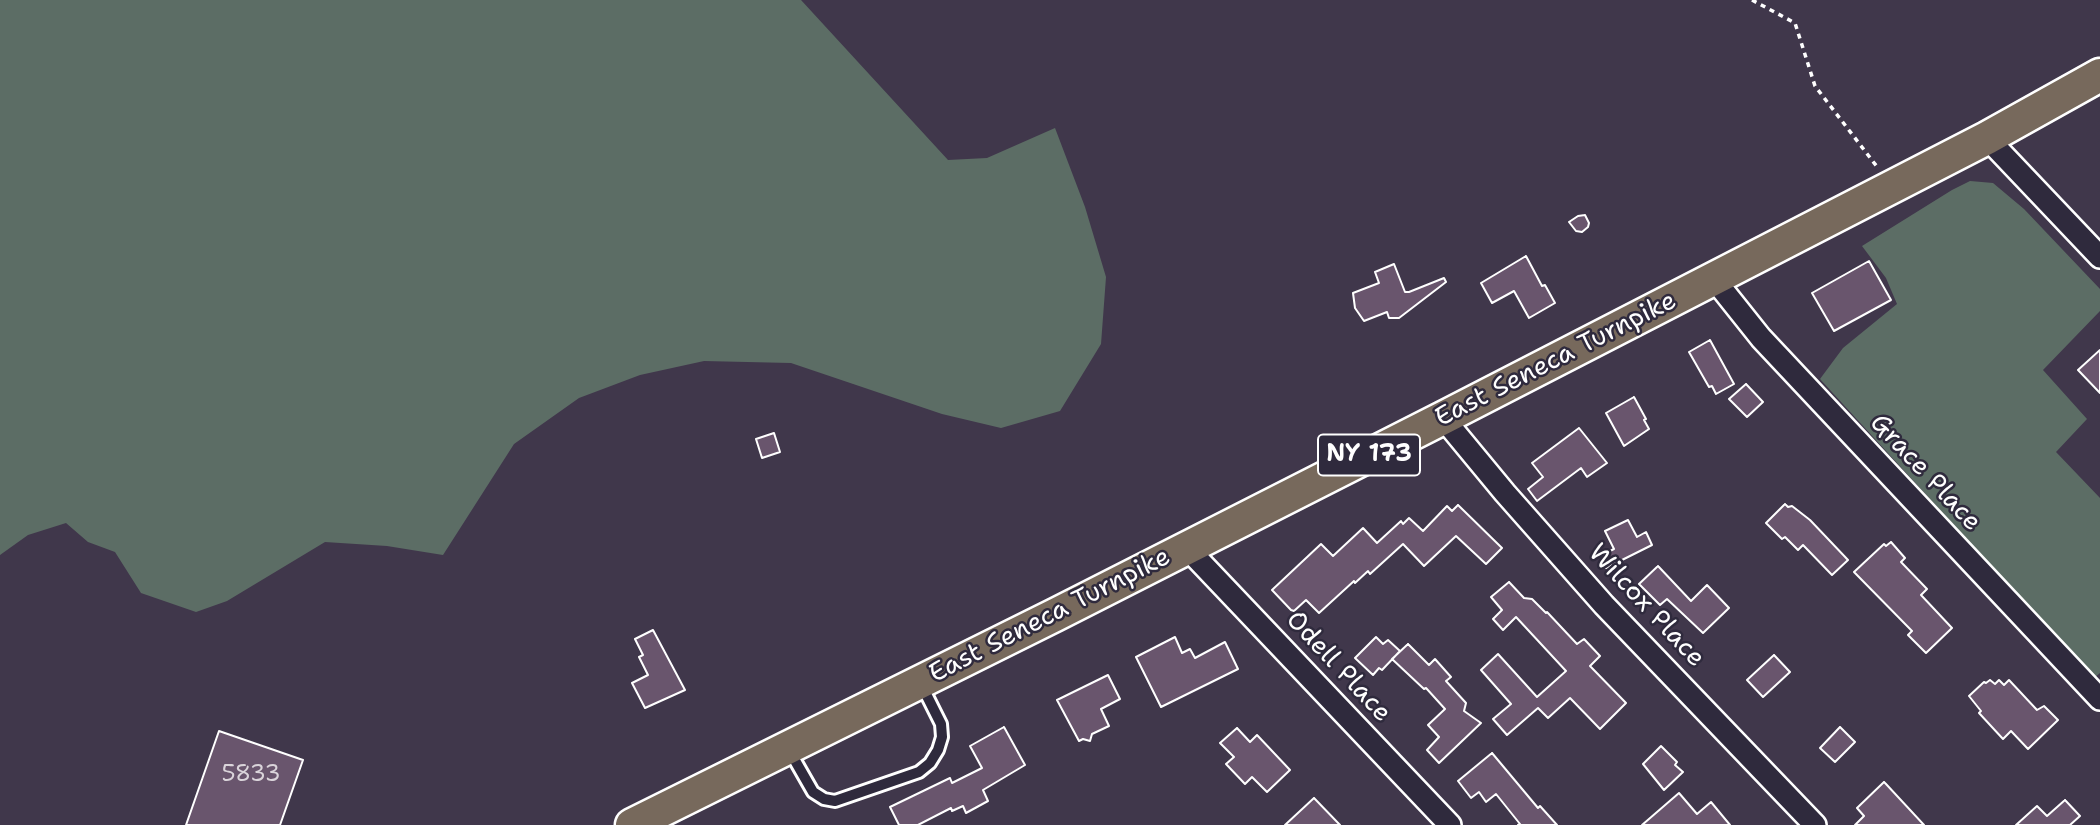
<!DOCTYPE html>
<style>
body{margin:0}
canvas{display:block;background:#40374b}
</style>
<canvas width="2100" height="825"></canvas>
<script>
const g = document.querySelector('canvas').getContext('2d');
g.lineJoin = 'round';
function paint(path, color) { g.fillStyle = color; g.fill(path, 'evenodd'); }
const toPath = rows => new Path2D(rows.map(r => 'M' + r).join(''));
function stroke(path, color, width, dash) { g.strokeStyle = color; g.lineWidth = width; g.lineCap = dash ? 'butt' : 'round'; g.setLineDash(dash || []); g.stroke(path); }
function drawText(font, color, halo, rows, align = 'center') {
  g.font = font + ' "Shantell Sans",sans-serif'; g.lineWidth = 5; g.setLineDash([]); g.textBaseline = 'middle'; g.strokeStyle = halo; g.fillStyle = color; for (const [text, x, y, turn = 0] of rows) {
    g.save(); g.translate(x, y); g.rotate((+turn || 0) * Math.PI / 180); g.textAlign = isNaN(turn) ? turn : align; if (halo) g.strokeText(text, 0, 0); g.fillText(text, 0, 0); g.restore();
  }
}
const green = toPath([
 [0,0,801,0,948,160,987,158,1055,128,1085,207,1106,277,1101,344,1060,411,1001,428,942,414,791,363,704,361,640,375,579,398,514,444,443,555,387,546,325,542,227,601,196,612,141,593,115,552,88,542,66,523,28,535,0,555],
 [1970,181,1993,183,2024,209,2100,289,2100,311,2043,370,2087,419,2056,452,2100,498,2100,673,2094,678,1820,379,1843,348,1897,304,1886,278,1862,246,1952,190]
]);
const building = toPath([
 [1585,215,1589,223,1588,227,1582,232,1576,231,1569,222,1578,216,1585,215],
 [1526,256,1542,286,1545,285,1555,303,1529,318,1514,291,1492,303,1481,283,1526,256],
 [1869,261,1891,300,1834,331,1812,293,1869,261],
 [1394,264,1405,292,1409,292,1444,278,1446,282,1399,318,1389,318,1387,312,1364,321,1355,308,1353,293,1379,283,1375,272,1394,264],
 [1710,340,1734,384,1716,394,1712,386,1709,387,1689,352,1710,340],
 [2100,350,2100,393,2078,370,2100,350],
 [1746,384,1763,402,1747,417,1729,399,1746,384],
 [1634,397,1646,419,1644,420,1649,429,1624,446,1606,413,1634,397],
 [1579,428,1607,463,1587,477,1581,468,1537,501,1528,489,1543,477,1532,463,1579,428],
 [774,433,780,452,762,458,756,439,774,433],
 [1785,504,1788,507,1792,506,1810,520,1848,560,1832,575,1803,545,1798,550,1785,537,1782,539,1766,523,1785,504],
 [1458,505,1502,548,1486,564,1456,536,1424,566,1403,544,1370,574,1368,571,1355,583,1354,581,1319,613,1306,600,1294,611,1291,610,1272,590,1321,544,1333,556,1363,528,1377,543,1401,521,1403,524,1409,518,1423,531,1447,506,1452,511,1458,505],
 [1628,520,1637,537,1646,532,1652,545,1606,568,1600,556,1614,549,1605,531,1628,520],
 [1891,542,1905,558,1901,562,1927,589,1921,595,1952,628,1926,653,1908,635,1912,631,1854,572,1884,544,1886,546,1891,542],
 [1658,566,1691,601,1707,585,1729,608,1703,633,1667,599,1660,605,1639,584,1658,566],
 [1509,582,1524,598,1532,599,1546,613,1547,612,1577,644,1584,639,1600,656,1590,666,1626,703,1600,729,1570,698,1548,718,1538,708,1507,735,1493,719,1511,704,1481,670,1498,654,1537,697,1566,671,1516,617,1503,630,1493,619,1502,610,1491,597,1509,582],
 [653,630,685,690,645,708,632,683,648,675,639,657,643,655,635,639,653,630],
 [1175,637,1182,653,1190,649,1195,658,1225,642,1238,669,1161,707,1136,657,1175,637],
 [1376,637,1383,644,1388,640,1400,651,1382,670,1379,668,1373,675,1355,658,1376,637],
 [1408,644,1429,665,1435,659,1451,677,1446,681,1466,703,1464,711,1481,723,1439,763,1427,750,1439,737,1428,725,1445,709,1426,688,1424,689,1392,659,1408,644],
 [1774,655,1790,672,1763,697,1747,680,1774,655],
 [1108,675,1120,699,1101,709,1109,726,1092,734,1090,741,1083,739,1079,741,1057,700,1108,675],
 [1990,680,1995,684,1999,680,2004,685,2009,680,2037,710,2044,706,2058,720,2028,749,2011,731,2003,739,1979,713,1981,711,1969,696,1984,682,1986,683,1990,680],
 [1004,727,1025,765,983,790,988,801,966,813,963,806,952,811,951,808,918,825,899,825,890,807,950,778,952,783,982,768,970,746,1004,727],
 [1840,727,1855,742,1835,762,1820,748,1840,727],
 [1237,728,1250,742,1257,735,1290,770,1267,792,1252,777,1245,784,1226,764,1234,757,1220,743,1237,728],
 [219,731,303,760,280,825,186,825,219,731],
 [1661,746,1677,762,1675,765,1683,772,1664,790,1643,764,1661,746],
 [1492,753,1538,808,1540,806,1557,825,1518,825,1520,824,1496,794,1486,802,1479,792,1471,798,1458,781,1492,753],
 [1884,782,1886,784,1924,825,1855,825,1864,816,1857,808,1884,782],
 [1679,793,1697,814,1711,802,1730,825,1642,825,1679,793],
 [1314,798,1340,825,1285,825,1314,798],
 [2065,800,2080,816,2070,825,2016,825,2037,806,2047,816,2065,800]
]);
const path = toPath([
 [1752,0,1795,23,1815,86,1878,168]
]);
const lane = toPath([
 [789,750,813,792,824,799,835,801,919,772,930,763,938,750,942,737,941,724,922,686]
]);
const street = toPath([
 [1987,138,2100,257],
 [1714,279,1761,338,2100,699],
 [1443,418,1505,493,1604,605,1815,825],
 [1186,547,1450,825]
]);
const primary = toPath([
 [632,825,1055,615,1443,418,1987,138,2100,75]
]);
const numberNames = [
 ["5833",251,775]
];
const shields = [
 [1369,455,102]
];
const shieldNames = [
 ["NY 173",1369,455]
];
const streetNames = [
 ["East Seneca Turnpike",1556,360,-27],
 ["Grace Place",1925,473,47],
 ["Wilcox Place",1646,606,47],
 ["East Seneca Turnpike",1050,616,-27],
 ["Odell Place",1338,667,47]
];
paint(green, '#5c6d65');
paint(building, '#69556d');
stroke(building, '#fff', 2);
stroke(lane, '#fff', 16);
stroke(street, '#fff', 26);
stroke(primary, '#fff', 37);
stroke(path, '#fff', 3.5, [5, 5]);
stroke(lane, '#2f2a3d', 10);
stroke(street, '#2f2a3d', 21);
stroke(primary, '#77695c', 32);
drawText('23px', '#dad4da', null, numberNames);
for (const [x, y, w] of shields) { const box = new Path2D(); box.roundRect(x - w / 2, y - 20.5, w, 41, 5); g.fillStyle = '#2f2a3d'; g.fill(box); stroke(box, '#fff', 2); }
drawText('bold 24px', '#fff', null, shieldNames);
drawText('26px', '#fff', '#2f2a3d', streetNames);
</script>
